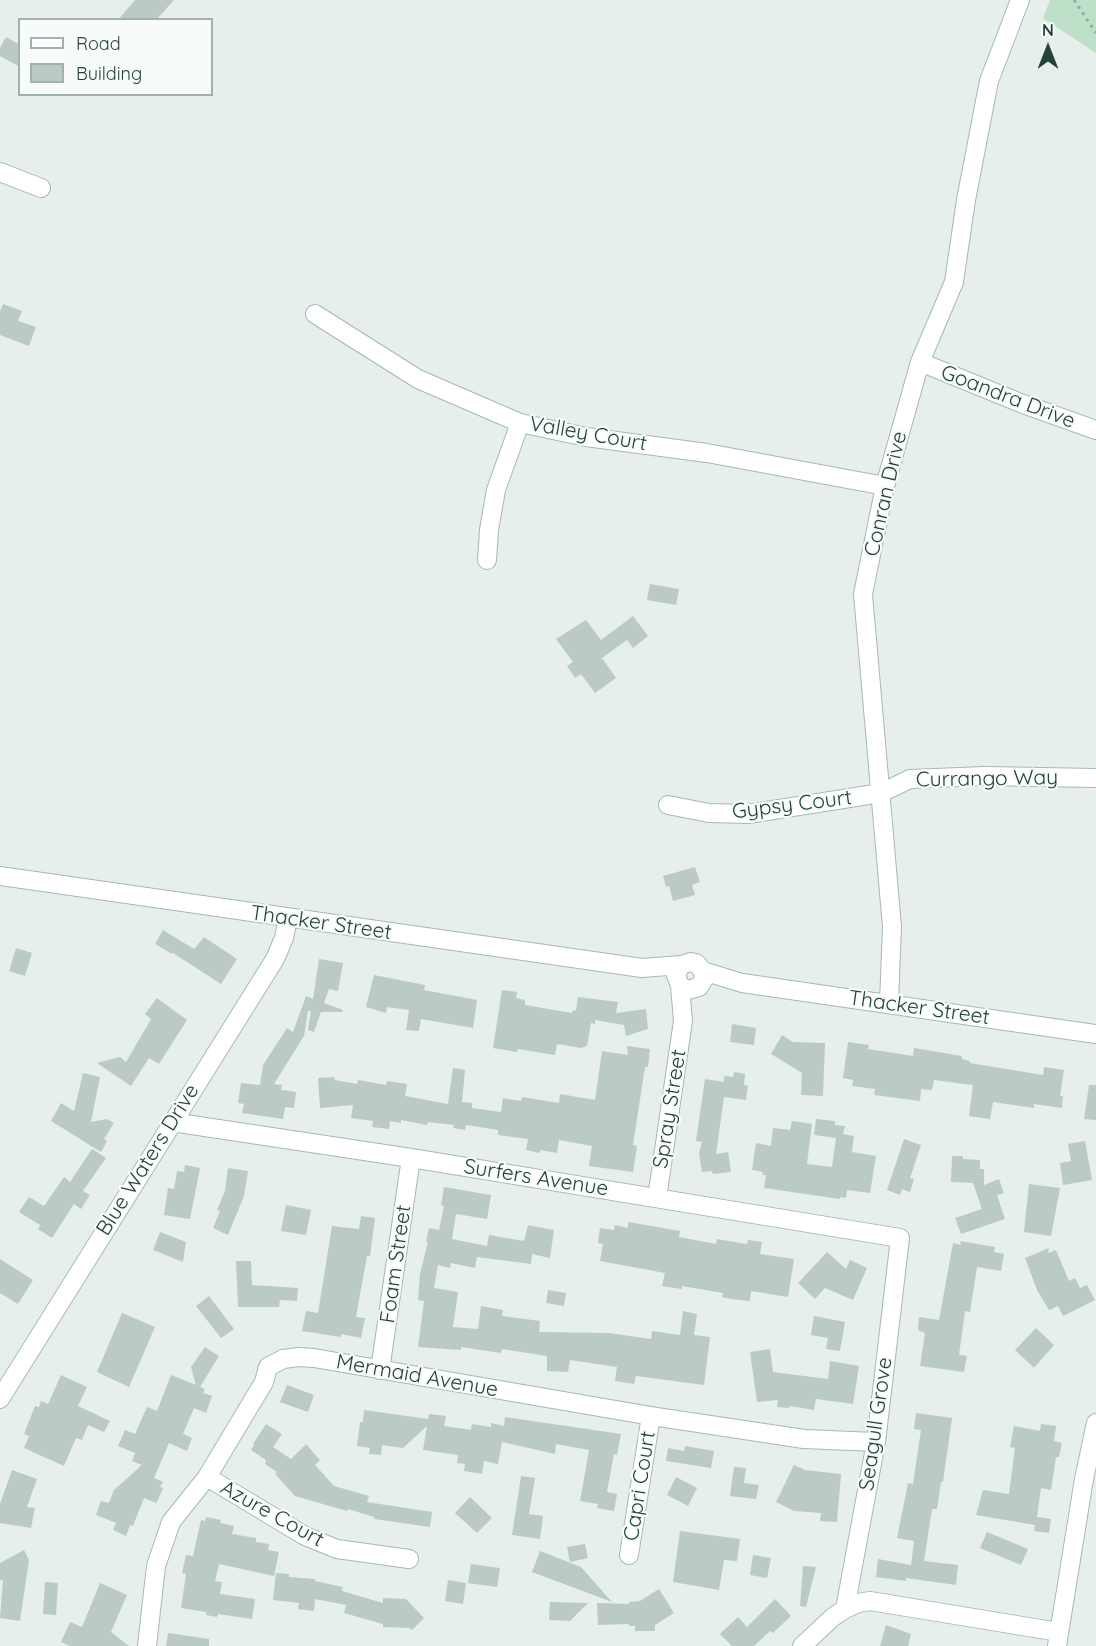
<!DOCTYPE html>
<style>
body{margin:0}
#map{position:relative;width:1096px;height:1646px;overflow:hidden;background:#e6efeb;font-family:Quicksand,sans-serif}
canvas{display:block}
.legend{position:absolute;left:18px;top:18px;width:195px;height:78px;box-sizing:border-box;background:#f7fbf9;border:2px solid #a3b1ad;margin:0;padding:8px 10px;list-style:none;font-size:18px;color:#24423a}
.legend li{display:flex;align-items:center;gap:12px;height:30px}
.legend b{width:30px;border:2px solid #a3b1ad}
.north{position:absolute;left:1018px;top:18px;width:60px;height:60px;-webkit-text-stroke:4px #f7fbf9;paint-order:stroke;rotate:0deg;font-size:16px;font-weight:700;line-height:24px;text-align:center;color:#24423a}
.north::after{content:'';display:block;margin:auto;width:21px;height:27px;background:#24423a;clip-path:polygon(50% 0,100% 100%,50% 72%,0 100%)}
</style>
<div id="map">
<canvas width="1096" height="1646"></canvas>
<ul class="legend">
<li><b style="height:8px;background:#fff"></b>Road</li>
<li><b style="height:16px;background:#bbcac4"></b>Building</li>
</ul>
<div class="north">N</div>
</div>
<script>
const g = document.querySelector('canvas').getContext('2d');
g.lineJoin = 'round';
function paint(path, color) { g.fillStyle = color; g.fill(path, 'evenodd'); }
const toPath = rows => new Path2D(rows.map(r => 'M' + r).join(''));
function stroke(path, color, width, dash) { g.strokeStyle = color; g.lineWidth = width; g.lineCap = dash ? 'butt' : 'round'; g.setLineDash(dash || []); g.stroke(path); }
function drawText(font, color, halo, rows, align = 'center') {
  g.font = font + ' Quicksand,sans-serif'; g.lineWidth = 4.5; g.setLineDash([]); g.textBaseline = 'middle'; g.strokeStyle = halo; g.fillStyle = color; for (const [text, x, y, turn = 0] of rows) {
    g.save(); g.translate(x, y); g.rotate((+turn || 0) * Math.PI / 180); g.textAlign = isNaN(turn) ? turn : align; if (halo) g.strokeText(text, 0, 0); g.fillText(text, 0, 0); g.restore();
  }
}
const green = toPath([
 [1050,0,1096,0,1096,53,1043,18]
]);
const building = toPath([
 [135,0,174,0,156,20,118,20],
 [6,37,20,45,20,67,0,56,0,48],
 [3,304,22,311,18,321,36,327,29,346,0,335,0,312],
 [650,584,679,589,676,605,647,600],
 [633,616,648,636,633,648,627,640,602,658,616,678,595,693,581,674,575,678,567,666,573,662,556,639,586,620,601,640],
 [695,867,700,882,692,885,695,895,673,901,669,886,666,887,663,876],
 [163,930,194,949,204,937,237,959,221,984,173,953,172,954,155,944],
 [16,948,32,953,25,976,9,971],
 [319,959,343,963,338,991,329,989,324,1003,343,1010,342,1012,321,1012,314,1032,308,1030,311,1011,308,1011,304,1036,274,1084,282,1085,281,1090,296,1092,294,1108,285,1107,283,1119,242,1113,244,1104,238,1103,241,1083,260,1085,263,1065,287,1028,293,1032,306,996,313,999],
 [374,975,425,985,424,990,477,1000,473,1028,421,1019,419,1031,406,1030,409,1010,387,1007,386,1013,366,1007],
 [502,990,517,992,516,998,525,1000,525,1005,572,1013,573,1010,576,1011,578,997,618,1002,616,1013,646,1009,648,1029,626,1036,624,1025,595,1020,595,1024,591,1023,587,1046,581,1048,557,1044,555,1055,518,1049,517,1052,493,1048],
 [157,998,187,1020,159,1064,149,1058,131,1086,97,1063,120,1057,126,1062,151,1019,145,1014],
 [732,1024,756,1028,754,1045,730,1042],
 [782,1035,793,1042,825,1043,823,1096,801,1095,802,1073,771,1054],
 [848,1042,869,1045,868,1049,913,1056,914,1048,962,1056,962,1059,970,1061,970,1063,1043,1075,1044,1067,1064,1070,1060,1096,1063,1096,1062,1108,1034,1104,1034,1108,993,1102,990,1119,969,1116,973,1085,934,1080,932,1090,921,1089,920,1101,874,1095,875,1089,852,1086,853,1080,843,1078],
 [627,1046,650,1049,648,1067,645,1067,633,1145,637,1146,633,1172,589,1166,592,1146,559,1140,557,1153,540,1150,540,1153,526,1150,528,1139,498,1135,498,1130,466,1125,465,1130,453,1128,454,1125,428,1122,427,1125,401,1120,401,1123,390,1121,389,1129,372,1127,373,1121,351,1118,353,1105,320,1108,318,1078,334,1077,335,1080,357,1084,358,1080,386,1085,387,1081,407,1084,405,1096,448,1104,453,1068,465,1070,462,1102,472,1103,472,1108,501,1112,503,1098,521,1101,522,1097,559,1103,560,1094,595,1100,602,1051,628,1055],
 [734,1072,745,1074,744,1085,748,1086,746,1100,724,1097,716,1154,728,1152,731,1172,713,1174,712,1171,702,1172,699,1153,702,1142,696,1141,705,1079,724,1082,724,1076,733,1077],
 [83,1073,100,1077,91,1122,107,1119,114,1123,104,1139,107,1141,101,1152,51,1121,61,1103,74,1111],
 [1089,1085,1096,1085,1096,1120,1084,1119],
 [816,1119,835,1121,835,1125,845,1126,843,1134,854,1136,852,1152,876,1156,870,1193,847,1190,846,1198,840,1197,840,1199,764,1188,766,1175,762,1175,763,1172,752,1170,756,1143,771,1146,773,1128,790,1130,792,1121,812,1124,807,1164,832,1167,836,1138,814,1135],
 [904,1139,921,1145,910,1178,914,1179,910,1192,902,1189,900,1195,887,1190],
 [1085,1141,1092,1180,1063,1185,1060,1163,1071,1161,1068,1144],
 [92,1149,106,1158,83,1191,90,1195,81,1209,74,1204,52,1238,38,1229,40,1225,19,1212,29,1197,44,1206,64,1177,70,1182],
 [952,1156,963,1156,963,1159,980,1160,980,1169,984,1169,984,1185,999,1179,1004,1193,997,1195,1005,1219,961,1234,955,1218,982,1209,973,1183,951,1182],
 [185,1165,200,1168,190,1219,164,1215,168,1188,174,1189,177,1171,184,1172],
 [228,1168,248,1171,244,1196,228,1235,213,1228,220,1211,217,1210,225,1191],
 [1029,1184,1060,1188,1051,1236,1024,1232],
 [444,1187,491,1195,487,1219,456,1214,452,1239,487,1246,489,1235,524,1241,528,1225,554,1230,550,1258,532,1254,531,1264,477,1257,475,1268,451,1263,450,1268,438,1265,434,1288,458,1292,453,1327,478,1329,481,1306,503,1310,502,1316,540,1321,539,1332,609,1333,651,1339,652,1331,680,1335,683,1311,697,1314,694,1335,710,1337,704,1385,636,1376,634,1384,615,1381,617,1367,570,1360,568,1372,547,1371,547,1356,502,1349,501,1353,461,1347,461,1350,418,1347,424,1301,418,1300,420,1274,428,1242,426,1242,429,1228,439,1230,444,1206,441,1205],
 [286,1205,311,1210,306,1235,281,1231],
 [361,1216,375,1218,370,1256,367,1256,356,1317,365,1318,361,1338,341,1334,341,1337,302,1331,306,1311,318,1313,332,1226,359,1229],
 [628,1222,680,1231,679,1237,716,1244,717,1239,747,1244,748,1240,762,1242,760,1254,794,1259,788,1297,751,1291,750,1301,731,1299,722,1297,723,1293,682,1286,682,1289,662,1286,665,1273,600,1261,603,1244,598,1243,600,1228,614,1230,615,1225,628,1228],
 [160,1232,186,1242,183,1262,153,1250],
 [960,1241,995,1247,994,1252,1004,1254,1001,1271,977,1267,970,1312,965,1311,959,1355,967,1356,964,1372,920,1366,925,1333,918,1330,919,1317,939,1320,953,1243,961,1245],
 [1049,1248,1048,1253,1056,1250,1069,1281,1075,1278,1080,1288,1087,1285,1095,1300,1063,1316,1058,1306,1049,1310,1037,1290,1025,1258],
 [827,1252,846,1269,850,1260,867,1268,853,1300,825,1288,815,1299,798,1283],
 [0,1259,33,1280,18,1304,0,1293],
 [236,1261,251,1261,252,1285,298,1288,297,1301,280,1300,279,1307,238,1307],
 [548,1290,566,1293,564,1306,546,1303],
 [209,1296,234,1329,221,1338,196,1306],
 [122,1313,155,1327,129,1387,97,1372],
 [814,1316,845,1322,840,1351,826,1349,828,1338,811,1335],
 [1036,1328,1054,1345,1034,1368,1015,1350],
 [205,1347,219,1356,200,1387,205,1389,203,1393,212,1396,206,1413,194,1408,183,1434,192,1438,187,1451,169,1443,154,1478,163,1482,160,1487,163,1488,158,1500,156,1503,144,1498,133,1526,130,1525,126,1536,113,1530,116,1523,96,1515,101,1501,109,1503,114,1490,142,1465,132,1461,135,1453,118,1446,125,1430,135,1434,147,1407,157,1411,171,1375,196,1385,191,1367],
 [770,1349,773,1372,828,1379,830,1361,859,1366,853,1404,816,1399,814,1410,790,1406,789,1408,777,1407,778,1400,757,1402,750,1352],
 [61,1375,87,1387,78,1406,110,1421,104,1432,88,1425,82,1440,76,1438,64,1466,24,1448,29,1436,24,1434,35,1406,39,1407,41,1401,48,1404],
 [287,1385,314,1395,308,1412,280,1402],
 [364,1410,428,1419,429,1414,446,1416,444,1426,471,1430,472,1424,491,1427,491,1423,504,1426,505,1417,621,1434,617,1455,614,1454,607,1492,617,1494,614,1511,597,1508,598,1504,580,1501,589,1450,556,1444,555,1454,502,1442,498,1464,484,1461,482,1474,464,1471,465,1464,457,1463,458,1455,423,1450,427,1426,403,1448,382,1445,381,1455,369,1454,370,1448,357,1446,360,1422,363,1422],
 [916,1413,952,1418,943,1482,941,1482,937,1509,932,1509,924,1561,958,1565,956,1585,906,1578,906,1581,876,1577,878,1559,911,1565,914,1541,897,1538,908,1483,913,1484,921,1430,914,1429],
 [266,1424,282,1434,273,1447,291,1459,306,1444,320,1460,315,1465,334,1486,369,1496,367,1502,432,1512,430,1527,374,1519,374,1517,348,1509,347,1511,295,1496,275,1474,277,1472,265,1464,266,1460,251,1450,254,1445,253,1444],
 [1041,1424,1056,1426,1054,1441,1062,1443,1059,1457,1056,1457,1051,1490,1041,1488,1037,1517,1051,1519,1049,1533,1034,1531,1035,1525,976,1515,983,1490,1009,1494,1015,1448,1010,1447,1014,1426,1040,1431],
 [685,1446,714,1451,711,1468,666,1461,668,1448,684,1451],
 [794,1465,805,1470,841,1474,837,1522,820,1521,821,1513,794,1511,776,1502],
 [734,1467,746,1468,744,1483,759,1485,756,1499,730,1496],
 [12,1470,37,1479,27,1507,35,1508,31,1528,0,1523,0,1504],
 [521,1476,535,1478,529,1514,543,1516,540,1539,512,1535],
 [676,1477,697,1488,688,1506,667,1495],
 [470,1497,492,1518,477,1533,455,1513],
 [206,1517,221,1520,220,1523,234,1526,232,1534,256,1538,256,1542,269,1544,268,1550,279,1552,274,1576,219,1564,215,1581,222,1582,220,1594,255,1599,252,1619,218,1614,217,1617,206,1615,206,1612,181,1608,186,1574,182,1573,186,1555,193,1556,201,1520,205,1521],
 [680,1531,740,1539,737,1561,724,1560,719,1590,673,1582],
 [987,1532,1028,1549,1021,1565,980,1548],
 [585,1544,588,1558,570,1562,567,1547],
 [24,1550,29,1560,20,1621,0,1618,3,1580,0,1580,0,1563],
 [540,1551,581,1567,612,1602,532,1572],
 [753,1555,771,1558,767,1578,750,1575],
 [471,1564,500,1568,497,1587,468,1583],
 [803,1566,816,1567,806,1607,800,1606],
 [276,1573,289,1574,289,1577,315,1579,315,1581,343,1587,342,1591,383,1603,383,1598,406,1599,424,1618,412,1630,409,1628,383,1627,383,1624,344,1613,346,1605,315,1599,314,1611,298,1609,299,1603,273,1600],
 [448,1580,466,1583,463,1604,445,1601],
 [45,1582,58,1583,56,1615,43,1614],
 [100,1583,127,1595,111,1632,129,1646,70,1646,61,1642,70,1622,82,1627],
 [659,1589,674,1613,655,1625,655,1631,635,1631,635,1626,629,1626,629,1624,598,1625,597,1603,629,1604,629,1602,640,1601],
 [775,1599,791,1616,773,1633,770,1631,754,1646,732,1646,720,1634,738,1617,747,1627],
 [550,1602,588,1603,570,1621,549,1620],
 [886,1625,911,1634,908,1646,880,1646],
 [168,1633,209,1639,209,1646,166,1646]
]);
const path = toPath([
 [1074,0,1096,33]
]);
const minor = toPath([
 [0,172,41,188],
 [315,314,418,379,520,423,586,437,707,453,885,486],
 [920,362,1023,404,1096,430],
 [487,560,489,530,496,490,520,423],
 [668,805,709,813,748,814,881,793,910,779,984,776,1096,778],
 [0,876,642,968,681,965,691,962,696,963,703,971,704,979,699,987,688,990,680,986,676,975,681,965],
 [703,971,742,983,1096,1034],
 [889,1003,892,927,863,594,885,486,920,362,954,282,966,200,989,81,1020,0],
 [172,1122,411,1158,900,1238,876,1442,845,1609],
 [657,1198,683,1021,680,986],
 [380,1370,411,1158],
 [0,1399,275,959,284,938,288,918],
 [207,1477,305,1536,337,1549,409,1559],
 [629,1555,651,1416],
 [147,1646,156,1566,171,1522,207,1477,264,1382,268,1367,283,1359,298,1357,314,1358,651,1416,804,1439,876,1442],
 [802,1646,833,1617,845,1609,858,1603,870,1601,1059,1632],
 [1057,1646,1084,1479,1096,1423]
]);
const streetNames = [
 ["Goandra Drive",1008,397,21],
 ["Valley Court",588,434,10],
 ["Conran Drive",886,494,-77],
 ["Currango Way",987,779,-1],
 ["Gypsy Court",792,805,-7],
 ["Thacker Street",321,923,8],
 ["Thacker Street",919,1008,8],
 ["Spray Street",670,1109,-81],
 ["Blue Waters Drive",148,1160,-58],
 ["Surfers Avenue",536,1178,9],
 ["Foam Street",396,1264,-82],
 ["Mermaid Avenue",417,1376,10],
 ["Seagull Grove",876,1424,-82],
 ["Capri Court",640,1486,-81],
 ["Azure Court",272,1514,29]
];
paint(green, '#bfe0c8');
paint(building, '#bbcac4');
stroke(minor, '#a8b8b2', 20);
stroke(path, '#86b3a5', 3, [3, 4.5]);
stroke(minor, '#fff', 18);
drawText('21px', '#24423a', '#f7fbf9', streetNames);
</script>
